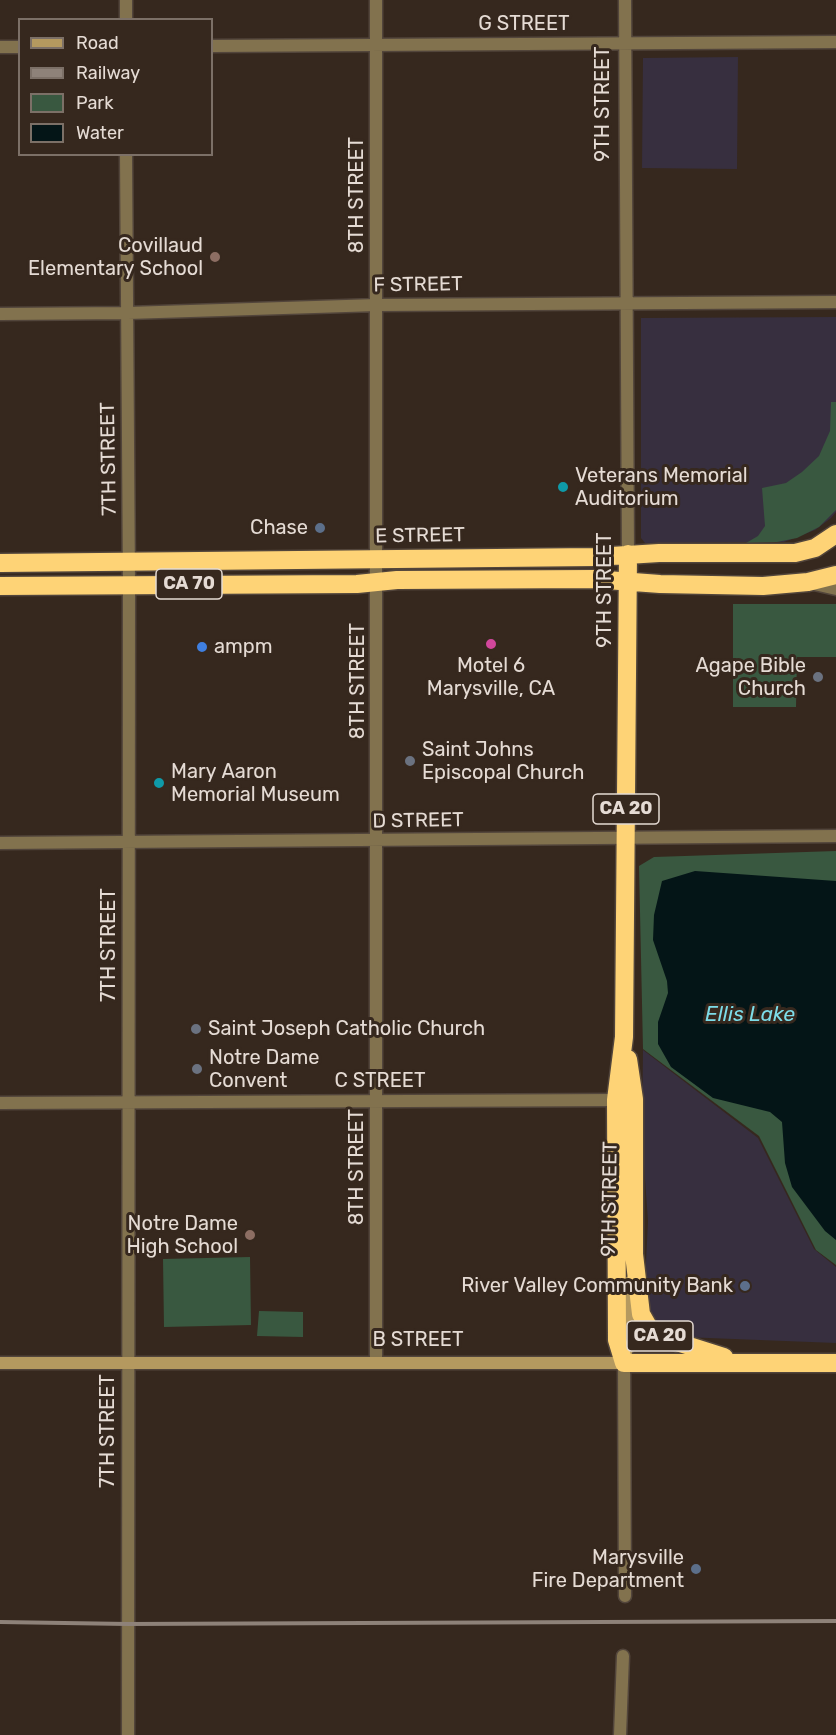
<!DOCTYPE html>
<style>
body{margin:0}
#map{position:relative;width:836px;height:1735px;overflow:hidden;background:#36281e;font-family:Rubik,sans-serif}
canvas{display:block}
.legend{position:absolute;left:18px;top:18px;width:195px;height:138px;box-sizing:border-box;background:#36281e;border:2px solid #7c7067;margin:0;padding:8px 10px;list-style:none;font-size:18px;color:#e5dbd4}
.legend li{display:flex;align-items:center;gap:12px;height:30px}
.legend b{width:30px;border:2px solid #7c7067}
</style>
<div id="map">
<canvas width="836" height="1735"></canvas>
<ul class="legend">
<li><b style="height:8px;background:#b4995f"></b>Road</li>
<li><b style="height:8px;background:#8e8279"></b>Railway</li>
<li><b style="height:16px;background:#395840"></b>Park</li>
<li><b style="height:16px;background:#041517"></b>Water</li>
</ul>
</div>
<script>
const g = document.querySelector('canvas').getContext('2d');
g.lineJoin = 'round';
function paint(path, color) { g.fillStyle = color; g.fill(path, 'evenodd'); }
const toPath = rows => new Path2D(rows.map(r => 'M' + r).join(''));
function stroke(path, color, width, dash) { g.strokeStyle = color; g.lineWidth = width; g.lineCap = dash ? 'butt' : 'round'; g.setLineDash(dash || []); g.stroke(path); }
function drawText(font, color, halo, rows, align = 'center') {
  g.font = font + ' Rubik,sans-serif'; g.lineWidth = 6; g.setLineDash([]); g.textBaseline = 'middle'; g.strokeStyle = halo; g.fillStyle = color; for (const [text, x, y, turn = 0] of rows) {
    g.save(); g.translate(x, y); g.rotate((+turn || 0) * Math.PI / 180); g.textAlign = isNaN(turn) ? turn : align; if (halo) g.strokeText(text, 0, 0); g.fillText(text, 0, 0); g.restore();
  }
}
const commercial = toPath([
 [738,57,737,169,642,168,643,58],
 [836,317,836,512,831,518,815,530,784,542,645,543,641,538,641,318],
 [643,1050,758,1138,814,1249,836,1267,836,1343,683,1337,668,1332,657,1324,646,1300,645,1283,648,1221,642,1137]
]);
const green = toPath([
 [831,402,836,402,836,510,819,527,797,538,777,542,746,543,758,536,765,526,762,488,786,483,802,472,819,456,830,431],
 [733,604,836,604,836,657,797,657,796,707,733,707],
 [836,851,836,1265,816,1250,759,1136,643,1049,639,866,654,857],
 [250,1257,251,1325,164,1327,163,1259],
 [259,1311,303,1312,303,1337,257,1336]
]);
const water = toPath([
 [695,871,836,881,836,1240,825,1231,792,1187,785,1163,782,1122,770,1112,713,1098,671,1067,658,1044,658,1022,668,993,667,981,653,940,654,915,662,881]
]);
const street = toPath([
 [625,0,628,554],
 [126,20,126,0],
 [212,46,836,42],
 [0,47,20,47],
 [126,154,129,584,128,1735],
 [0,314,128,313,377,305,836,302],
 [810,583,836,589],
 [0,843,836,836],
 [0,1103,616,1100],
 [376,1362,376,0],
 [624,1363,625,1596],
 [620,1735,623,1656]
]);
const secondary = toPath([
 [0,1363,624,1363,629,1338,630,1282]
]);
const highway = toPath([
 [628,554,624,1037,616,1100,617,1340,624,1363,836,1363],
 [0,563,595,557,659,553,795,553,815,548,836,534],
 [0,586,357,584,397,580,593,579,660,584,763,586,808,582,836,575],
 [628,1059,634,1099,634,1254,641,1314,649,1328,661,1337,724,1357]
]);
const rail = toPath([
 [0,1622,128,1624,836,1621]
]);
const markers = [
 [215,257,6,"#8d6e63"],
 [563,487,6,"#0f9aa8"],
 [320,528,6,"#5c6f8a"],
 [491,644,6,"#d1479c"],
 [202,647,6,"#3f7fe0"],
 [818,677,6,"#6b7280"],
 [410,761,6,"#6b7280"],
 [159,783,6,"#0f9aa8"],
 [196,1029,6,"#6b7280"],
 [197,1069,6,"#6b7280"],
 [250,1235,6,"#8d6e63"],
 [745,1286,6,"#5c6f8a"],
 [696,1569,6,"#5c6f8a"]
];
const shields = [
 [189,584,66],
 [626,809,66],
 [660,1336,66]
];
const shieldNames = [
 ["CA 70",189,584],
 ["CA 20",626,809],
 ["CA 20",660,1336]
];
const streetNames = [
 ["G STREET",524,24],
 ["9TH STREET",603,104,-90],
 ["8TH STREET",357,195,-90],
 ["F STREET",418,285,-1],
 ["7TH STREET",109,459,-91],
 ["E STREET",420,536,-1],
 ["9TH STREET",605,590,-90],
 ["8TH STREET",358,681,-90],
 ["D STREET",418,821,-1],
 ["7TH STREET",109,945,-90],
 ["C STREET",380,1081],
 ["8TH STREET",357,1167,-90],
 ["9TH STREET",610,1199,-89],
 ["B STREET",418,1340],
 ["7TH STREET",108,1431,-90]
];
const poiNames = [
 ["Covillaud",203,246],
 ["Elementary School",203,269],
 ["Veterans Memorial",575,476,"left"],
 ["Auditorium",575,499,"left"],
 ["Chase",308,528],
 ["ampm",214,647,"left"],
 ["Motel 6",491,666,"center"],
 ["Marysville, CA",491,689,"center"],
 ["Agape Bible",806,666],
 ["Church",806,689],
 ["Saint Johns",422,750,"left"],
 ["Episcopal Church",422,773,"left"],
 ["Mary Aaron",171,772,"left"],
 ["Memorial Museum",171,795,"left"],
 ["Saint Joseph Catholic Church",208,1029,"left"],
 ["Notre Dame",209,1058,"left"],
 ["Convent",209,1081,"left"],
 ["Notre Dame",238,1224],
 ["High School",238,1247],
 ["River Valley Community Bank",733,1286],
 ["Marysville",684,1558],
 ["Fire Department",684,1581]
];
const waterNames = [
 ["Ellis Lake",750,1015]
];
paint(commercial, '#372f3f');
paint(green, '#395840');
paint(water, '#041517');
stroke(street, '#52453b', 15);
stroke(secondary, '#52453b', 15);
stroke(highway, '#52453b', 21);
stroke(street, '#82724e', 12);
stroke(secondary, '#b4995f', 12);
stroke(highway, '#fed376', 18);
stroke(rail, '#8e8279', 4);
for (const [x, y, r, color] of markers) { const dot = new Path2D(); dot.arc(x, y, r, 0, 2 * Math.PI); g.fillStyle = color; g.fill(dot); stroke(dot, '#36281e', 2); }
for (const [x, y, w] of shields) { const box = new Path2D(); box.roundRect(x - w / 2, y - 15, w, 30, 4.5); g.fillStyle = '#36281e'; g.fill(box); stroke(box, '#e5dbd4', 1.5); }
drawText('bold 18px', '#e5dbd4', null, shieldNames);
drawText('20px', '#e5dbd4', '#36281e', streetNames);
drawText('20px', '#e5dbd4', '#36281e', poiNames, 'right');
drawText('italic 21px', '#7ddce8', '#36281e', waterNames);
</script>
